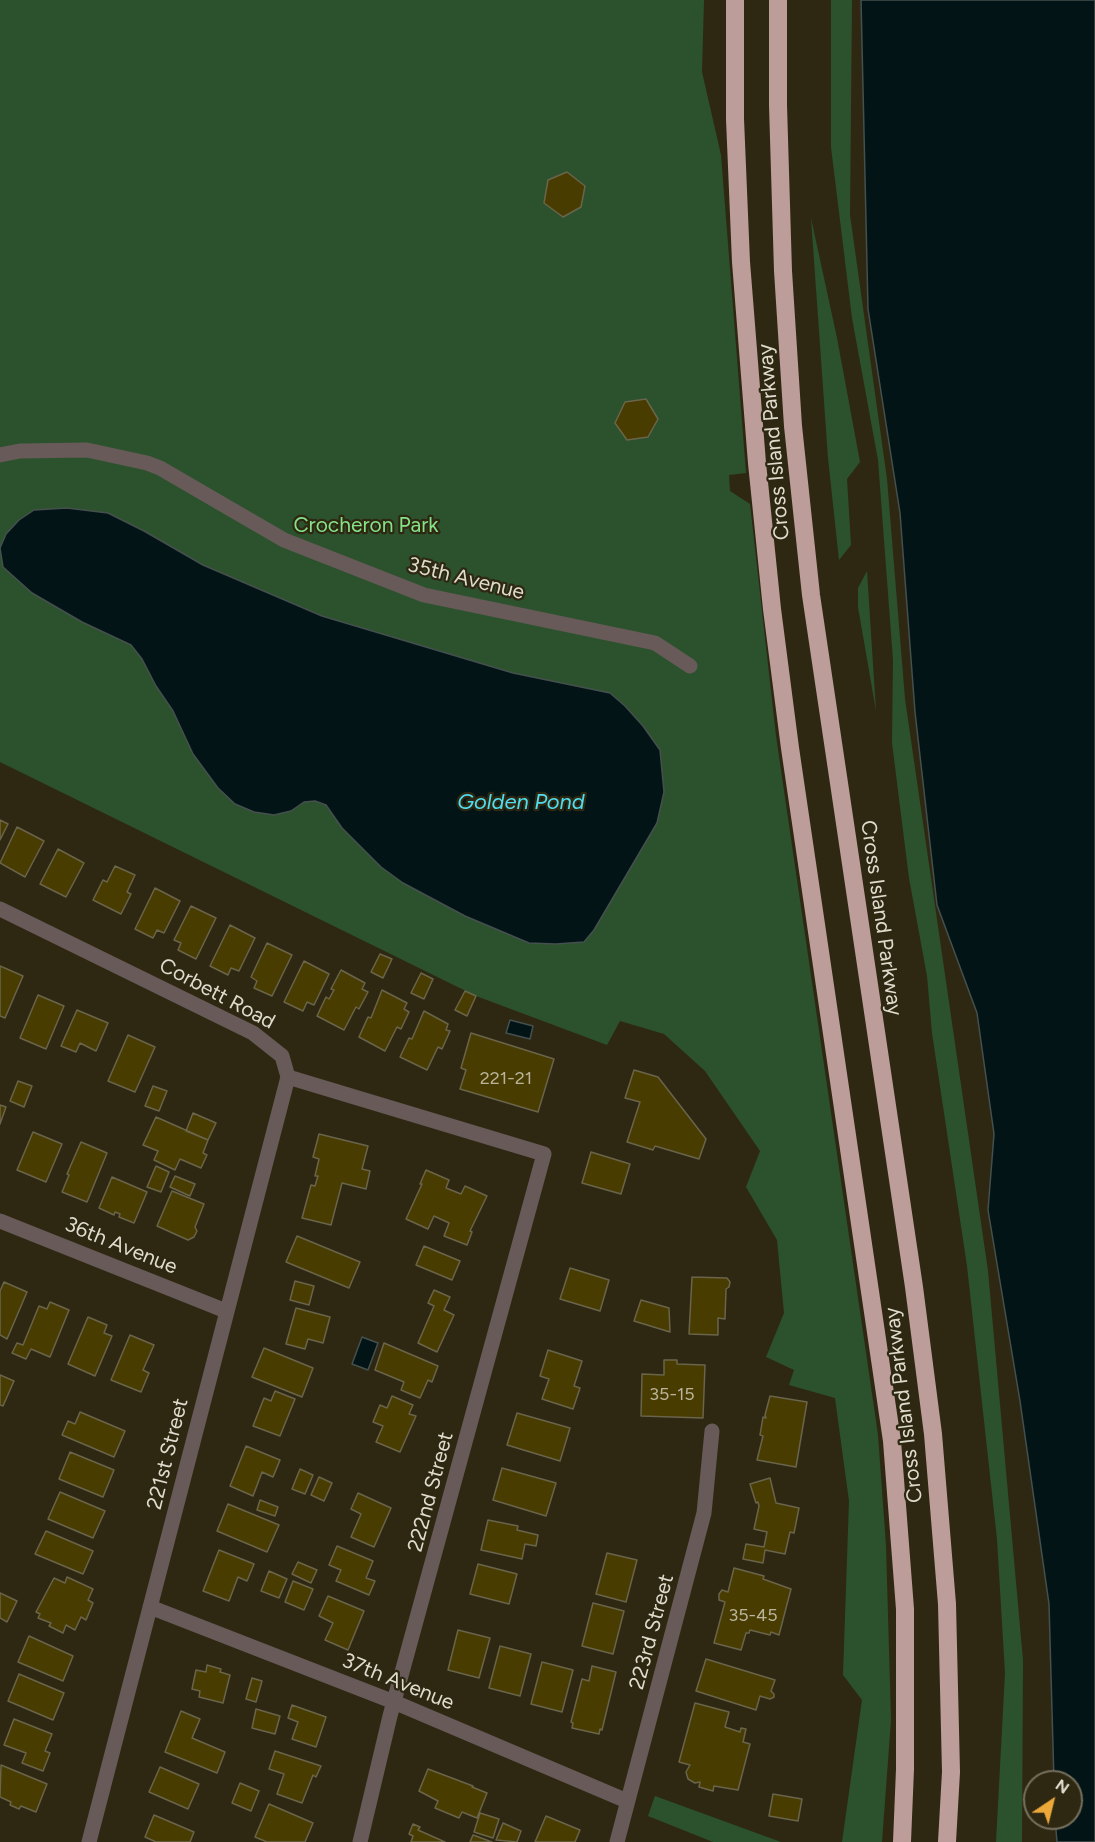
<!DOCTYPE html>
<style>
body{margin:0}
#map{position:relative;width:1095px;height:1842px;overflow:hidden;background:#2e2812;font-family:Figtree,sans-serif}
canvas{display:block}
.north{position:absolute;left:1023px;top:1770px;width:60px;height:60px;box-sizing:border-box;background:#2e2812;border:2px solid #75705d;border-radius:50%;rotate:35deg;font-size:16px;font-weight:700;line-height:24px;text-align:center;color:#dfdcce}
.north::after{content:'';display:block;margin:auto;width:21px;height:27px;background:#eca93a;clip-path:polygon(50% 0,100% 100%,50% 72%,0 100%)}
</style>
<div id="map">
<canvas width="1095" height="1842"></canvas>
<div class="north">N</div>
</div>
<script>
const g = document.querySelector('canvas').getContext('2d');
g.lineJoin = 'round';
function paint(path, color) { g.fillStyle = color; g.fill(path, 'evenodd'); }
const toPath = rows => new Path2D(rows.map(r => 'M' + r).join(''));
function stroke(path, color, width, dash) { g.strokeStyle = color; g.lineWidth = width; g.lineCap = dash ? 'butt' : 'round'; g.setLineDash(dash || []); g.stroke(path); }
function drawText(font, color, halo, rows, align = 'center') {
  g.font = font + ' Figtree,sans-serif'; g.lineWidth = 4.5; g.setLineDash([]); g.textBaseline = 'middle'; g.strokeStyle = halo; g.fillStyle = color; for (const [text, x, y, turn = 0] of rows) {
    g.save(); g.translate(x, y); g.rotate((+turn || 0) * Math.PI / 180); g.textAlign = isNaN(turn) ? turn : align; if (halo) g.strokeText(text, 0, 0); g.fillText(text, 0, 0); g.restore();
  }
}
const green = toPath([
 [0,0,704,0,702,72,721,155,746,473,729,475,730,491,750,504,776,736,878,1435,886,1546,891,1720,882,1842,842,1842,862,1700,843,1675,849,1501,835,1398,789,1385,794,1370,766,1357,784,1313,777,1240,746,1187,760,1151,705,1071,664,1034,620,1021,607,1045,476,996,0,762],
 [831,0,852,0,850,215,887,479,905,699,988,1271,1023,1660,1022,1842,996,1842,1005,1673,997,1539,967,1266,932,1033,927,976,909,878,892,743,893,660,878,460,852,318,831,147],
 [811,218,837,338,860,462,847,479,851,545,839,560,828,458],
 [867,571,876,711,858,607,858,588],
 [655,1796,781,1842,713,1842,648,1816]
]);
const water = toPath([
 [861,0,1095,0,1095,1842,1057,1842,1055,1818,1071,1818,1071,1782,1054,1782,1049,1604,1020,1401,988,1210,994,1134,977,1013,937,905,915,712,900,513,868,309,861,0],
 [67,508,108,513,144,531,203,565,322,616,513,673,610,693,625,706,643,726,660,750,664,792,657,823,594,930,584,942,556,944,529,943,465,916,403,883,381,867,342,828,326,805,315,801,304,802,291,811,274,815,254,812,235,804,218,788,193,754,173,711,156,686,142,659,131,645,82,622,32,593,3,567,0,548,6,534,19,520,34,510,67,508],
 [510,1020,533,1026,530,1039,506,1033,510,1020],
 [362,1337,378,1343,368,1370,352,1364,362,1337]
]);
const building = toPath([
 [567,172,585,186,581,207,563,217,544,203,548,180,567,172],
 [646,399,658,419,648,437,627,440,615,423,625,402,646,399],
 [0,820,8,824,0,840,0,820],
 [17,827,44,841,25,877,0,863,17,827],
 [58,849,84,863,66,897,40,884,58,849],
 [115,866,135,875,127,892,131,894,121,914,93,900,103,880,107,882,115,866],
 [155,888,180,901,164,933,157,930,153,938,135,929,155,888],
 [191,906,216,918,196,959,178,950,181,943,174,940,191,906],
 [230,925,255,938,239,971,231,968,228,975,210,966,230,925],
 [267,943,292,955,272,996,254,988,257,981,251,977,267,943],
 [380,954,392,959,383,978,371,972,380,954],
 [304,961,329,974,314,1005,307,1002,303,1011,284,1002,304,961],
 [0,966,23,976,5,1018,0,1016,0,966],
 [341,970,365,983,362,989,368,992,359,1009,356,1007,344,1030,317,1016,326,997,329,999,334,990,331,989,341,970],
 [421,973,433,979,424,999,411,993,421,973],
 [382,990,407,1003,404,1009,409,1012,401,1029,397,1027,385,1051,359,1037,368,1017,371,1018,382,990],
 [465,991,476,996,467,1016,455,1010,465,991],
 [38,995,64,1006,46,1049,20,1038,38,995],
 [77,1010,108,1023,96,1051,80,1043,76,1052,61,1046,77,1010],
 [424,1011,448,1024,446,1030,450,1031,442,1049,438,1047,427,1070,400,1057,409,1038,412,1039,424,1011],
 [471,1033,554,1059,538,1112,460,1089,466,1070,461,1068,471,1033],
 [128,1035,155,1047,135,1092,108,1081,128,1035],
 [634,1070,658,1077,706,1139,699,1159,655,1146,653,1150,627,1142,640,1102,625,1098,634,1070],
 [18,1081,32,1086,24,1107,10,1101,18,1081],
 [153,1086,167,1091,159,1111,145,1106,153,1086],
 [0,1105,6,1107,0,1124,0,1105],
 [193,1113,216,1123,208,1140,186,1131,193,1113],
 [156,1117,208,1140,203,1153,207,1155,201,1168,180,1159,175,1170,154,1160,158,1151,143,1145,156,1117],
 [33,1132,62,1144,46,1182,17,1170,33,1132],
 [319,1134,368,1146,362,1169,370,1171,366,1189,342,1183,331,1225,302,1218,311,1185,315,1186,318,1176,315,1176,319,1159,313,1157,319,1134],
 [81,1142,107,1153,87,1202,62,1192,69,1175,67,1174,81,1142],
 [591,1152,630,1164,621,1194,582,1183,591,1152],
 [156,1166,169,1172,161,1192,147,1187,156,1166],
 [426,1170,449,1180,446,1188,461,1194,465,1186,487,1196,470,1231,472,1232,467,1245,444,1236,449,1223,434,1216,428,1229,406,1219,422,1184,420,1184,426,1170],
 [175,1176,195,1184,190,1196,170,1187,175,1176],
 [112,1177,147,1192,134,1223,119,1217,120,1214,115,1212,114,1215,99,1208,112,1177],
 [172,1191,204,1204,195,1227,197,1231,194,1237,188,1240,157,1226,172,1191],
 [297,1236,360,1262,349,1288,286,1262,297,1236],
 [424,1246,460,1261,452,1280,416,1265,424,1246],
 [570,1268,609,1280,600,1311,560,1299,570,1268],
 [692,1277,727,1278,730,1282,729,1287,726,1289,725,1319,718,1318,718,1335,689,1334,692,1277],
 [295,1281,314,1286,309,1305,290,1300,295,1281],
 [4,1282,27,1292,7,1339,0,1335,0,1291,4,1282],
 [434,1290,450,1297,444,1310,454,1315,437,1352,418,1343,434,1306,428,1303,434,1290],
 [641,1300,669,1308,670,1332,634,1321,641,1300],
 [50,1302,69,1310,50,1357,31,1349,26,1359,12,1353,17,1343,23,1345,39,1306,47,1309,50,1302],
 [296,1308,330,1317,323,1343,308,1339,305,1349,286,1344,296,1308],
 [88,1317,107,1325,104,1333,112,1336,95,1376,68,1364,88,1317],
 [130,1335,154,1345,143,1370,149,1373,141,1392,111,1380,130,1335],
 [384,1343,438,1366,432,1382,428,1380,420,1398,401,1390,404,1382,375,1370,384,1343],
 [264,1348,313,1368,302,1397,252,1377,264,1348],
 [548,1350,582,1361,574,1386,580,1388,573,1409,542,1399,549,1379,540,1376,548,1350],
 [664,1360,677,1360,677,1364,705,1365,703,1418,641,1416,642,1374,664,1375,664,1360],
 [0,1375,14,1381,3,1406,0,1405,0,1375],
 [275,1391,295,1399,280,1436,253,1426,264,1398,271,1401,275,1391],
 [392,1396,413,1405,409,1414,416,1416,400,1452,376,1442,383,1426,373,1422,380,1405,387,1408,392,1396],
 [770,1396,807,1402,796,1467,757,1460,763,1436,760,1435,763,1417,766,1418,765,1415,770,1396],
 [80,1412,125,1431,114,1457,62,1435,68,1421,75,1424,80,1412],
 [517,1413,570,1428,560,1461,507,1445,517,1413],
 [246,1446,280,1460,273,1477,262,1472,253,1496,230,1486,246,1446],
 [70,1452,114,1470,103,1497,59,1479,70,1452],
 [502,1468,556,1483,546,1516,493,1500,502,1468],
 [300,1469,313,1475,305,1494,292,1489,300,1469],
 [319,1477,332,1483,324,1501,311,1495,319,1477],
 [770,1478,776,1503,799,1508,794,1533,790,1532,785,1554,765,1550,763,1563,743,1559,746,1544,764,1547,767,1532,754,1529,759,1506,758,1502,756,1503,750,1484,770,1478],
 [60,1492,105,1511,93,1538,48,1519,60,1492],
 [358,1493,391,1508,374,1547,351,1537,361,1514,351,1509,358,1493],
 [260,1500,278,1507,275,1516,257,1510,260,1500],
 [228,1504,279,1525,267,1552,217,1531,228,1504],
 [488,1520,518,1526,517,1530,538,1535,536,1546,525,1544,522,1559,481,1550,488,1520],
 [46,1531,93,1551,83,1574,35,1554,46,1531],
 [337,1546,373,1561,366,1578,375,1581,369,1595,336,1581,341,1570,329,1565,337,1546],
 [219,1550,254,1564,247,1581,238,1577,229,1601,203,1591,219,1550],
 [607,1553,637,1560,626,1602,596,1594,607,1553],
 [298,1562,317,1570,311,1583,292,1574,298,1562],
 [478,1564,517,1574,509,1604,470,1594,478,1564],
 [734,1568,764,1576,763,1579,791,1589,779,1635,771,1632,770,1635,750,1630,749,1633,746,1633,741,1650,714,1643,725,1602,719,1600,719,1594,722,1590,728,1592,734,1568],
 [269,1571,287,1579,279,1598,261,1591,269,1571],
 [67,1577,93,1589,88,1600,93,1603,86,1620,81,1617,75,1630,66,1625,63,1633,49,1626,51,1623,38,1618,40,1614,36,1612,54,1578,65,1583,67,1577],
 [293,1581,313,1589,304,1610,285,1602,293,1581],
 [0,1593,17,1601,7,1622,0,1618,0,1593],
 [328,1596,364,1611,348,1650,325,1640,333,1623,319,1616,328,1596],
 [593,1603,624,1611,613,1654,582,1646,593,1603],
 [458,1630,490,1638,479,1678,448,1670,458,1630],
 [29,1636,73,1656,63,1681,18,1662,29,1636],
 [500,1646,531,1654,520,1696,489,1688,500,1646],
 [706,1659,775,1680,771,1691,774,1694,774,1697,770,1699,760,1696,756,1710,696,1691,706,1659],
 [542,1662,573,1670,562,1712,531,1704,542,1662],
 [207,1665,221,1669,220,1672,230,1675,223,1703,199,1697,200,1691,192,1689,196,1670,206,1672,207,1665],
 [592,1666,616,1672,602,1730,600,1729,599,1734,572,1728,573,1723,571,1722,582,1679,589,1681,592,1666],
 [19,1674,64,1693,53,1720,8,1701,19,1674],
 [252,1678,262,1681,256,1702,246,1699,252,1678],
 [695,1703,729,1712,725,1727,740,1732,741,1728,746,1729,743,1742,750,1744,738,1790,714,1786,713,1791,699,1787,700,1782,695,1783,688,1779,686,1772,690,1765,679,1762,695,1703],
 [292,1705,326,1717,316,1747,292,1739,298,1722,288,1718,292,1705],
 [256,1709,280,1716,275,1734,252,1728,256,1709],
 [181,1711,200,1719,192,1738,225,1752,217,1773,165,1752,181,1711],
 [14,1719,52,1734,45,1751,50,1753,43,1771,22,1763,26,1753,4,1745,14,1719],
 [275,1751,321,1766,316,1777,313,1775,302,1803,277,1794,284,1774,269,1769,275,1751],
 [1,1765,47,1784,36,1812,21,1806,19,1809,10,1805,11,1802,0,1797,1,1765],
 [160,1767,199,1784,188,1809,149,1792,160,1767],
 [428,1769,473,1786,472,1787,487,1793,477,1818,462,1812,459,1818,435,1808,438,1801,419,1791,428,1769],
 [240,1783,259,1791,251,1811,232,1803,240,1783],
 [773,1794,802,1799,798,1821,769,1816,773,1794],
 [269,1804,313,1823,305,1842,267,1842,255,1837,269,1804],
 [480,1813,499,1819,493,1838,474,1832,480,1813],
 [154,1815,194,1832,190,1842,156,1842,145,1837,154,1815],
 [546,1816,580,1830,575,1842,535,1842,546,1816],
 [503,1823,521,1831,517,1842,496,1840,503,1823],
 [413,1824,420,1827,418,1830,445,1842,411,1842,413,1836,409,1834,413,1824],
 [473,1835,492,1842,470,1842,473,1835]
]);
const minor = toPath([
 [0,455,20,451,87,450,147,463,160,468,284,540,424,595,655,643,690,666],
 [0,909,253,1033,282,1056,288,1077],
 [288,1077,544,1154,390,1716,360,1842],
 [0,1221,226,1311],
 [150,1607,394,1702,627,1801],
 [89,1842,288,1077],
 [617,1842,704,1513,712,1431]
]);
const highway = toPath([
 [735,0,735,119,741,262,757,463,772,609,790,748,892,1441,905,1609,905,1769,902,1842],
 [778,0,778,105,783,271,793,426,811,595,914,1287,933,1434,947,1604,951,1772,947,1842]
]);
const numberNames = [
 ["221-21",506,1079],
 ["35-15",672,1395],
 ["35-45",753,1616]
];
const streetNames = [
 ["Cross Island Parkway",774,442,-95],
 ["35th Avenue",466,579,14],
 ["Cross Island Parkway",881,918,82],
 ["Corbett Road",217,994,28],
 ["36th Avenue",121,1246,22],
 ["Cross Island Parkway",904,1405,-97],
 ["221st Street",168,1454,-76],
 ["222nd Street",431,1492,-75],
 ["223rd Street",652,1632,-75],
 ["37th Avenue",398,1682,22]
];
const parkNames = [
 ["Crocheron Park",366,526]
];
const waterNames = [
 ["Golden Pond",521,803]
];
paint(green, '#2c522d');
paint(water, '#031417');
stroke(water, '#45504e', 1.5);
paint(building, '#483c00');
stroke(building, '#6a644b', 1.5);
stroke(minor, '#675a58', 15);
stroke(highway, '#bd9d99', 18);
drawText('18px', '#b9b49a', null, numberNames);
drawText('21px', '#dfdcce', '#2e2812', streetNames);
drawText('21px', '#85e288', '#2e2812', parkNames);
drawText('italic 22px', '#4fdef0', '#2e2812', waterNames);
</script>
